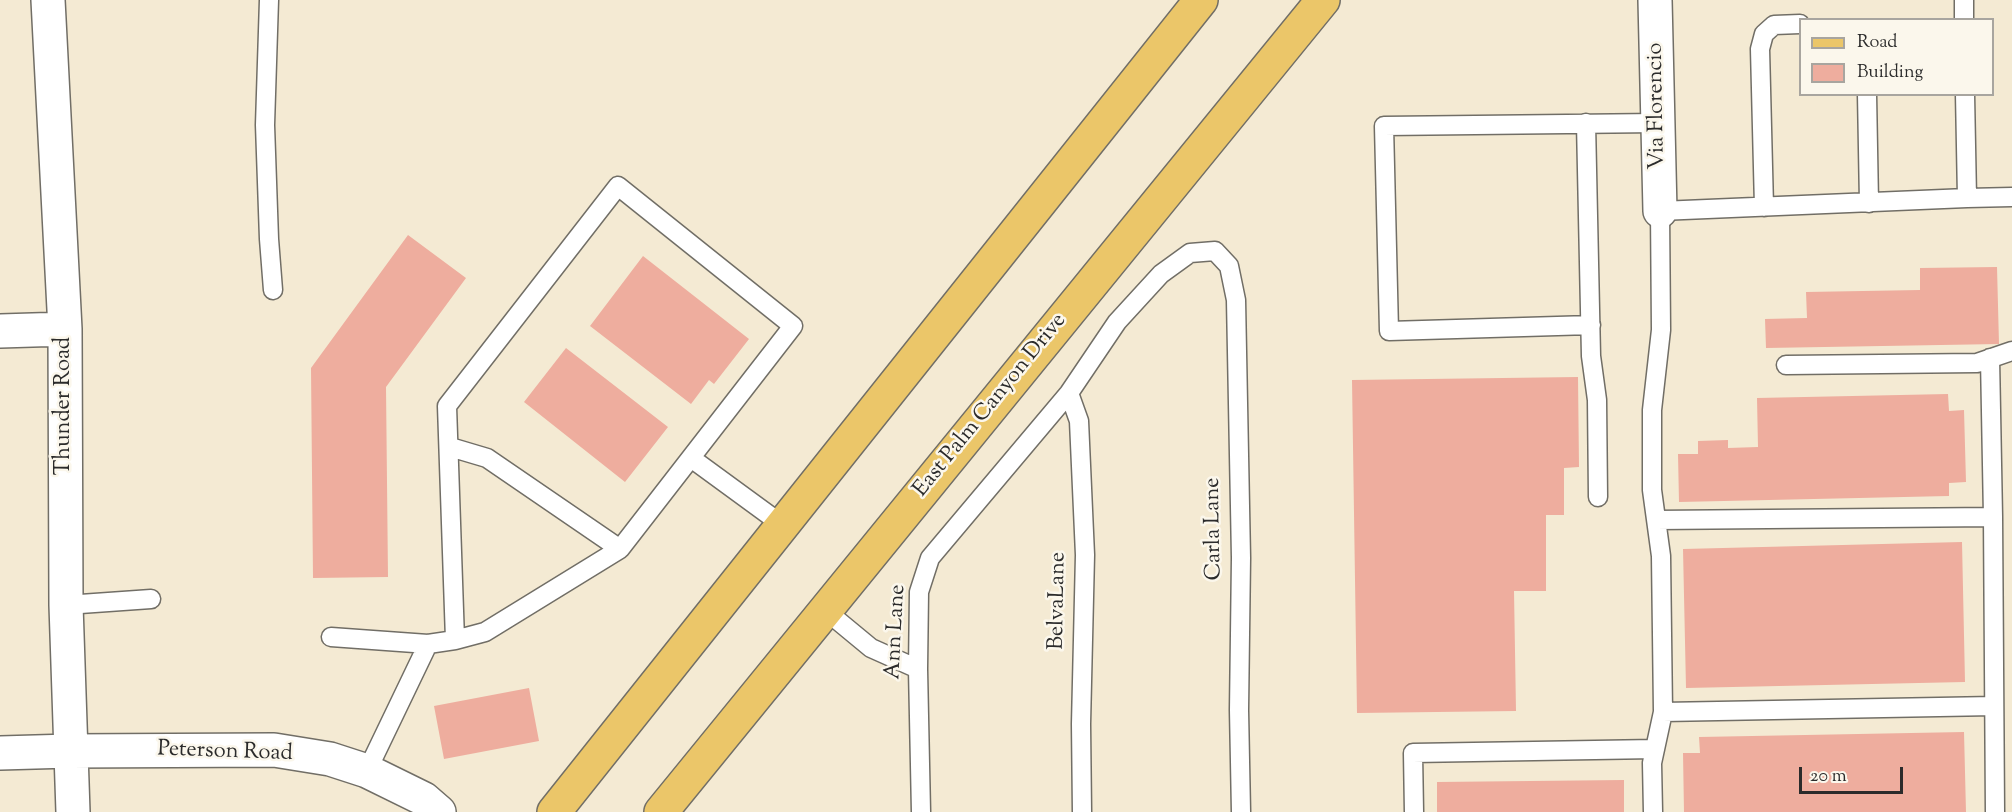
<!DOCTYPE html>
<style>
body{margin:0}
#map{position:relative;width:2012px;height:812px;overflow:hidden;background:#f4ead3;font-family:"Sorts Mill Goudy",serif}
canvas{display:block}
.legend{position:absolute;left:1799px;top:18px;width:195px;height:78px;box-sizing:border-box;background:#fbf7ec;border:2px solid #a8a59f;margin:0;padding:8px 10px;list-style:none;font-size:18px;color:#2b2b2b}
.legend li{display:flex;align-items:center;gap:12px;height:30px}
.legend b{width:30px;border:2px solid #a8a59f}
.scale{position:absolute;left:1799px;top:767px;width:104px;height:27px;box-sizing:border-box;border:3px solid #2b2b2b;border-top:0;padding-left:8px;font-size:18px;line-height:21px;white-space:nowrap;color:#2b2b2b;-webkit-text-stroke:4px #fbf7ec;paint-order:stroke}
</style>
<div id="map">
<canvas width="2012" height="812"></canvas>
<ul class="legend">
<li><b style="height:8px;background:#ebc669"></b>Road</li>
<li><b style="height:16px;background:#eead9e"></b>Building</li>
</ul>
<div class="scale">20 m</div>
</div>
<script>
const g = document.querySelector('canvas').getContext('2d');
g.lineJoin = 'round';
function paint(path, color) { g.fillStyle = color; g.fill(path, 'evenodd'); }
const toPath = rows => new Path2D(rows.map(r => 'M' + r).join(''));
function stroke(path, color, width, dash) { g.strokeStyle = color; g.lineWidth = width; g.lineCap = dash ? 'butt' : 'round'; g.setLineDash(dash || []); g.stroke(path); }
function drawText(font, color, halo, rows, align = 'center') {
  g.font = font + ' "Sorts Mill Goudy",serif'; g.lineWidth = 5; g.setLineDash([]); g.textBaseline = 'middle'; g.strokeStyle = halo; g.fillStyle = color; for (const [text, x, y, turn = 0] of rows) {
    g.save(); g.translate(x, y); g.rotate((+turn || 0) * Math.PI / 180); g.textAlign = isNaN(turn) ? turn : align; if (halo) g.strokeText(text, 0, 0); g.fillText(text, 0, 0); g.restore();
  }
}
const building = toPath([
 [408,235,466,278,386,387,388,577,313,578,311,368],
 [643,256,749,339,714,384,709,380,691,404,590,326],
 [1997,267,1999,344,1766,348,1765,319,1807,318,1806,292,1920,290,1920,268],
 [566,348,668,427,625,482,524,402],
 [1578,377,1579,467,1564,468,1564,515,1546,515,1546,591,1514,591,1516,711,1357,713,1352,380],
 [1948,394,1949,411,1964,410,1966,482,1949,483,1949,496,1679,502,1678,454,1698,454,1698,441,1728,440,1728,448,1758,447,1757,398],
 [1962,542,1965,682,1686,688,1683,549],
 [529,688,539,741,444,759,434,706],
 [1964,732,1966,812,1684,812,1683,753,1700,753,1699,737],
 [1624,780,1624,812,1437,812,1437,782]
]);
const service = toPath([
 [269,0,265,125,269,239,273,290],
 [1964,0,1964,20],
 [1867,94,1869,203],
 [1965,94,1967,198,2012,197],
 [1586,123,1591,356,1597,400,1598,497],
 [1764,207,1760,49,1764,34,1774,25,1800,24],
 [1591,325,1389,331,1384,126,1658,123],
 [1786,365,1977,363,2012,351],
 [1069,393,1079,421,1085,555,1081,724,1082,812],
 [691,458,784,526],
 [1993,517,1995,812],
 [1656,520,1993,517,1990,358],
 [66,605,151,599],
 [825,610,871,648,918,669],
 [331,637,428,644],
 [455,640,485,632,620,549],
 [1663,712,1994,706],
 [367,771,428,644,455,640,447,406,618,186,793,326,620,549,487,458,450,447],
 [921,812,918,669,919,592,930,558,1069,393,1117,322,1161,274,1190,253,1215,251,1229,266,1236,300,1241,558,1239,710,1241,812],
 [1414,812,1413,753,1655,749],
 [1653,812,1652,763,1663,712,1661,556,1652,490,1652,410,1661,330,1660,211,1967,198]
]);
const minor = toPath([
 [48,0,65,329,66,605,73,812],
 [1655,0,1660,211],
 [0,331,65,329],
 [0,753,70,751,274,750,330,759,367,771,424,799,439,812]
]);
const primary = toPath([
 [554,812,1201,0],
 [661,812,1323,0]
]);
const streetNames = [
 ["Via Florencio",1658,106,-91],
 ["Thunder Road",65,406,-90],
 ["East Palm Canyon Drive",991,406,-51],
 ["Carla Lane",1215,529,-91],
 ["BelvaLane",1059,601,-89],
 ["Ann Lane",897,632,-87],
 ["Peterson Road",225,753,2]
];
paint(building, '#eead9e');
stroke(service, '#716e66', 21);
stroke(minor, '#716e66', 36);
stroke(primary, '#716e66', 36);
stroke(service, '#fff', 18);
stroke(minor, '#fff', 33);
stroke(primary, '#ebc669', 33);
drawText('22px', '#2b2b2b', '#fbf7ec', streetNames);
</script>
